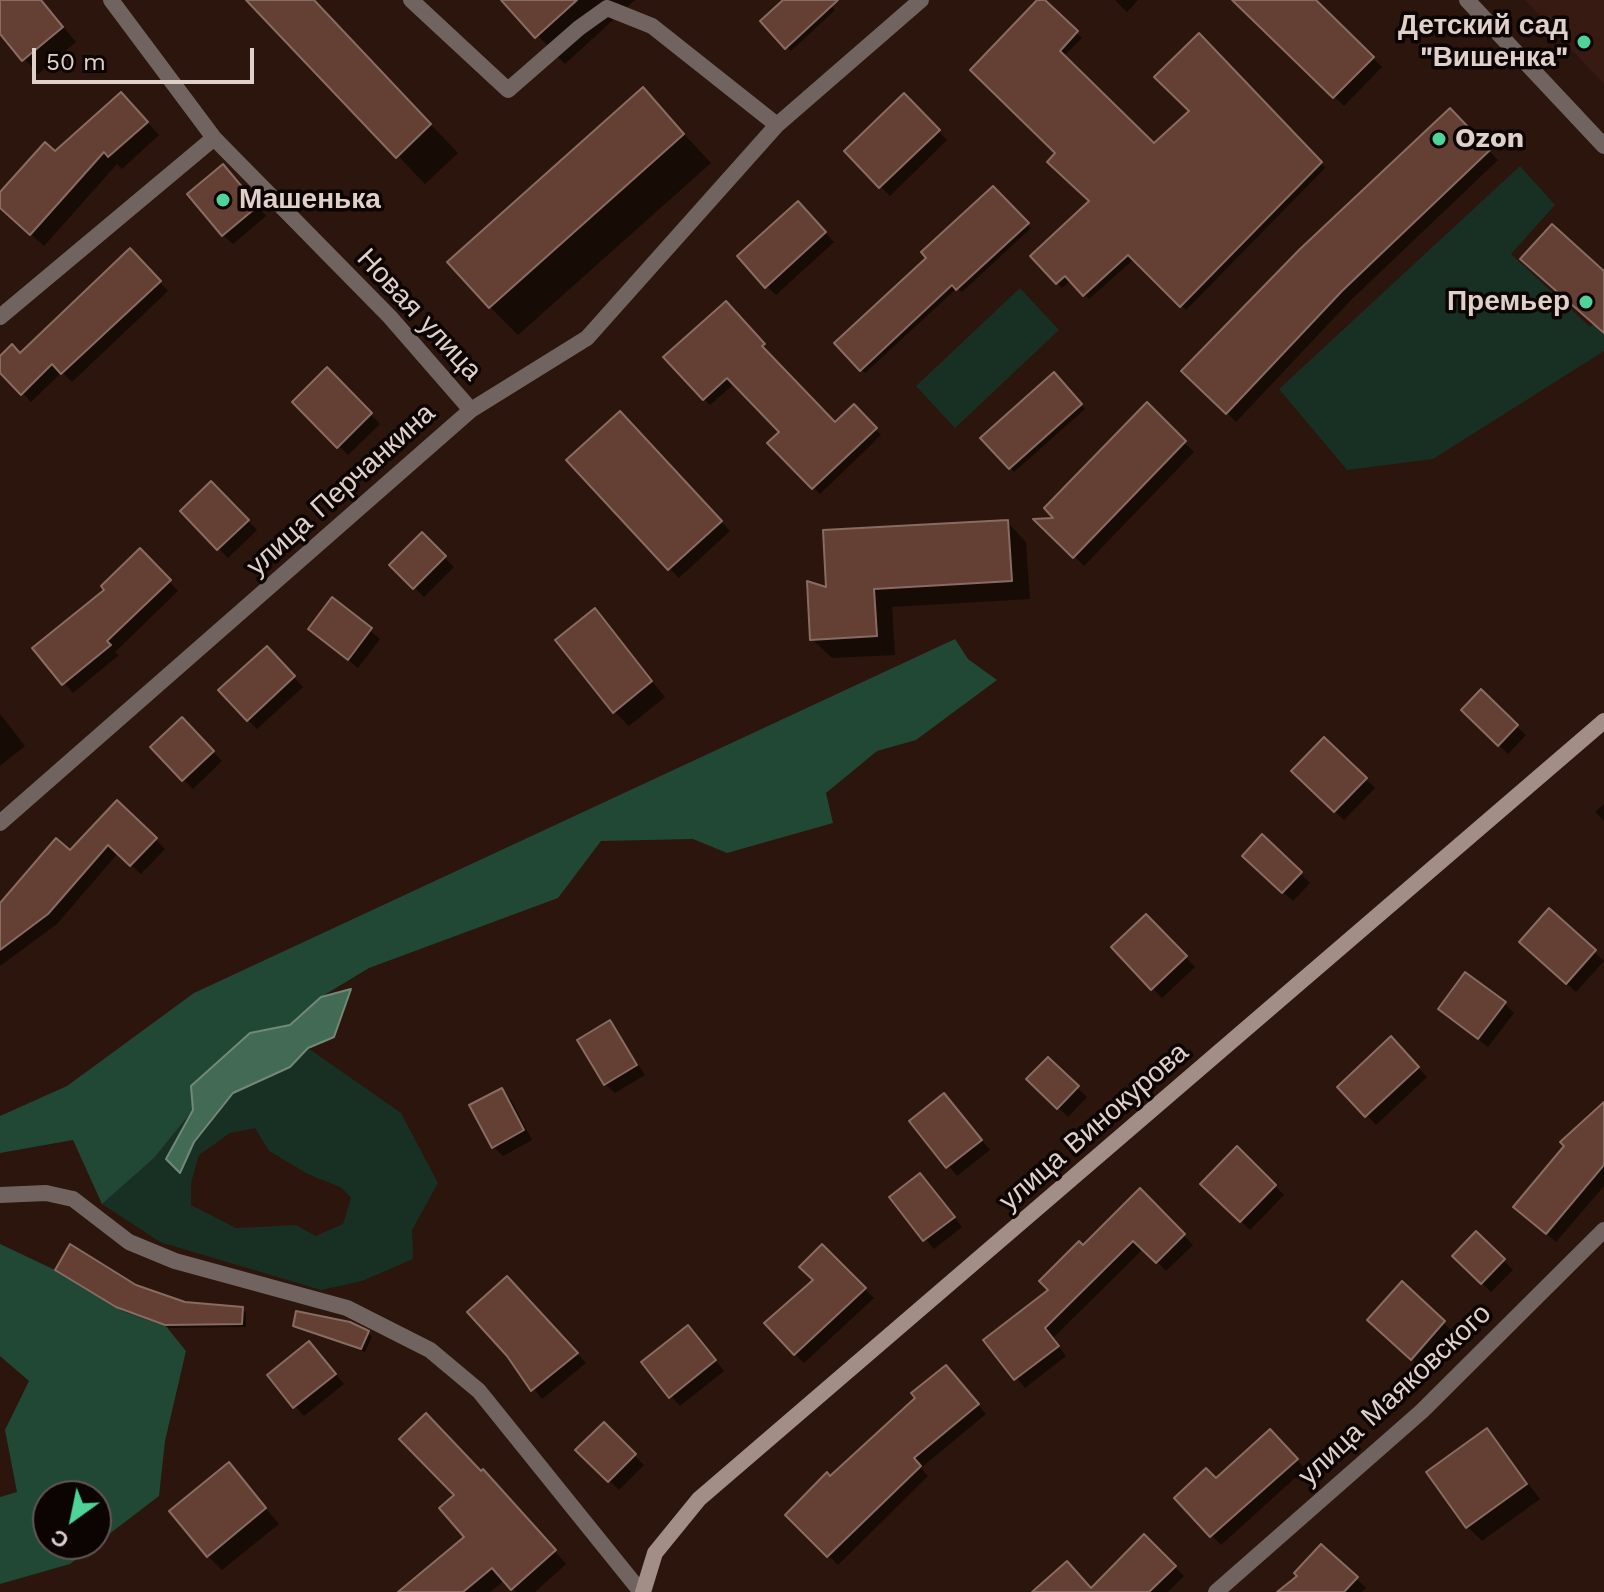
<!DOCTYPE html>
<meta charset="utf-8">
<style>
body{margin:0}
#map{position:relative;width:1604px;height:1592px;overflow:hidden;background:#2b150d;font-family:"Work Sans",sans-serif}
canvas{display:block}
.north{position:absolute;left:32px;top:1480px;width:80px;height:80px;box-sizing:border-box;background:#0c0403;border:2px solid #615653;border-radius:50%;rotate:213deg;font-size:22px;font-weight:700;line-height:32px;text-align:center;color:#e0d0ca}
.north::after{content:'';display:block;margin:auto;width:28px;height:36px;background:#50d398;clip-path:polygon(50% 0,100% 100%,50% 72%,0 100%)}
.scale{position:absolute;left:32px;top:48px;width:222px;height:36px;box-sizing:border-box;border:4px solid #e0d0ca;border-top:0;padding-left:10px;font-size:24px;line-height:28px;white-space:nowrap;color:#e0d0ca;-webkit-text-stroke:6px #0c0403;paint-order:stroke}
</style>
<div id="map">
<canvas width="1604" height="1592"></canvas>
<div class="north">С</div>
<div class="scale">50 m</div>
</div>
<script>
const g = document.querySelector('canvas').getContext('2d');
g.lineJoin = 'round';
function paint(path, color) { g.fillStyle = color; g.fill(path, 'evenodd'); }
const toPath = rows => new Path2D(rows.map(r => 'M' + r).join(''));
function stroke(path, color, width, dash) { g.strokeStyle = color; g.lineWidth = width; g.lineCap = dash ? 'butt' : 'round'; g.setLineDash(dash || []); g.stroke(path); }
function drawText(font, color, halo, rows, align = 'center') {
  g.font = font + ' "Work Sans",sans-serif'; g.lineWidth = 7; g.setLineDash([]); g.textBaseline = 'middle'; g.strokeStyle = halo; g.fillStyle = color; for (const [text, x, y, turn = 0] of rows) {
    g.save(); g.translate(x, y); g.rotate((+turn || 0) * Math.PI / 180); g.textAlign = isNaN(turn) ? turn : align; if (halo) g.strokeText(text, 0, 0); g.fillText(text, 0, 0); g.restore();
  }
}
const built = toPath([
 [1525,0,1604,0,1604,84]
]);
const green = toPath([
 [1520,166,1555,205,1511,254,1590,327,1604,314,1604,351,1433,459,1347,470,1279,389],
 [1020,288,1059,330,955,428,916,386],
 [308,1048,401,1113,438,1183,412,1230,413,1259,362,1281,321,1290,160,1242,102,1204,154,1158,193,1110,167,1159,181,1173,194,1142,233,1093,290,1067],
 [255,1128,269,1151,308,1174,342,1188,351,1198,343,1224,316,1236,296,1225,236,1228,191,1205,191,1183,199,1155,230,1133]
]);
const forest = toPath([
 [955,639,968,659,997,680,916,740,877,751,826,793,833,823,727,853,693,839,601,841,558,898,369,968,321,997,290,1025,250,1033,191,1086,193,1110,154,1158,102,1204,73,1140,0,1153,0,1116,67,1086,194,993],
 [0,1244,55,1270,116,1307,165,1325,186,1351,165,1441,159,1496,70,1564,0,1584,0,1497,17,1492,5,1430,29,1381,0,1356],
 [48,1496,96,1496,96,1544,48,1544]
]);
const water = toPath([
 [351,989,334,1037,308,1048,290,1067,233,1093,194,1142,180,1173,166,1159,193,1110,191,1086,250,1033,290,1025,321,997,351,989]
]);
const shadow = toPath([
 [0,0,41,0,76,42,38,74,0,31],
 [249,0,312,0,458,153,425,184],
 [504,0,635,0,565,64],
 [786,0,825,0,835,10,791,51,762,21],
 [1040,0,1082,38,1063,57,1154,145,1192,111,1199,36,1325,168,1186,310,1134,259,1089,299,1071,280,1062,288,1032,256,1092,202,1058,153],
 [1115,0,1138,0,1127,12],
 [1235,0,1313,0,1382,67,1344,106],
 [643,90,711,163,518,335,490,307],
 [904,96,947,140,890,196,847,151],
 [133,107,159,135,122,169,117,164,44,246,0,206,0,195,55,154],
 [1450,110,1498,160,1351,300,1236,422,1184,371],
 [232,176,266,216,233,244,223,235],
 [993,188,1031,228,962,292,957,288,865,373,837,343,929,258],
 [798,204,834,242,776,295,767,286],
 [130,251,168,291,72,382,62,372,31,402,0,370,0,359,20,355],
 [725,304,835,425,854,407,881,435,820,494,770,443,782,432,735,383,710,405,666,357],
 [327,370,380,424,348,455,295,402],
 [1054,375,1085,409,1014,472,983,438],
 [1147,405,1194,452,1084,566,1038,520,1057,519],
 [629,423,730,531,679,578,569,461],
 [211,483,257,530,228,558,182,511],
 [1007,522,1026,542,1030,599,892,607,895,655,832,658,812,639,828,590],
 [422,535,454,567,424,597,392,565],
 [140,551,178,591,115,652,119,655,73,693,35,648,107,590],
 [333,600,380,639,358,668,311,629],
 [594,611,665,697,629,726,614,711],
 [276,658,303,687,257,729,248,720],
 [1481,692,1526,735,1508,754,1463,710],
 [0,714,25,746,0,766],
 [182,720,222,761,193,789,153,748],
 [1324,739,1375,788,1344,820,1293,771],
 [117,803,165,849,141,874,118,853,57,924,0,966,0,904,70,853],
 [1604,804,1604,821,1595,812],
 [1262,837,1310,883,1293,901,1254,865],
 [1146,917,1195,967,1162,998,1114,947],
 [1530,951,1594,952,1604,961,1576,992],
 [1505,1004,1514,1013,1488,1047,1440,1009],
 [610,1022,645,1075,615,1093,605,1084],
 [1391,1039,1427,1077,1376,1125,1340,1087],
 [1048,1060,1087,1097,1068,1117,1029,1079],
 [501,1090,511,1100,532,1140,503,1156,493,1146],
 [953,1105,990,1150,957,1176,912,1121],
 [1604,1112,1604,1186,1556,1242,1525,1216],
 [1237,1149,1284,1195,1250,1230,1203,1184],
 [929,1185,962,1227,934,1249,892,1198],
 [1140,1191,1193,1245,1166,1271,1144,1248,1053,1338,1066,1356,1025,1388,986,1340,1051,1291,1083,1248],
 [1476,1234,1513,1270,1491,1292,1455,1256],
 [822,1247,874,1298,804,1363,795,1354],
 [62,1274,135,1286,185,1304,242,1309,246,1313,246,1327,170,1328,122,1311],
 [1402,1284,1453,1332,1421,1367,1379,1329],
 [516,1288,586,1363,542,1399,509,1355],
 [295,1325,368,1333,372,1337,365,1352],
 [697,1337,724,1371,680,1406,671,1396],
 [318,1353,344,1384,304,1416,295,1406],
 [955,1377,986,1414,921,1468,928,1476,838,1565,788,1515,918,1398],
 [604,1425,644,1465,619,1490,578,1450],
 [1487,1431,1540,1499,1482,1541,1468,1527],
 [1280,1441,1305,1469,1221,1545,1176,1499,1216,1480],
 [229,1465,279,1524,222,1570,208,1556],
 [481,1473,496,1484,566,1564,535,1592,516,1592,505,1580,490,1592,401,1592,467,1537],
 [1144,1537,1184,1576,1168,1592,1044,1592,1091,1590],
 [1356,1578,1366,1588,1361,1592,1281,1592]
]);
const building = toPath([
 [0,0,41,0,63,27,22,61,0,34,0,0],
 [246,0,314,0,431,124,396,158,246,0],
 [501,0,577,0,535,38,501,0],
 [783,0,838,0,785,49,760,21,783,0],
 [1037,0,1045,0,1078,31,1060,51,1154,143,1189,111,1154,77,1199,33,1322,162,1180,307,1128,255,1083,296,1065,276,1056,284,1030,256,1089,201,1047,162,1055,153,970,70,1037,0],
 [1232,0,1316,0,1374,57,1333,98,1232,0],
 [643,87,684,134,489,308,447,262,643,87],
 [121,92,148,122,108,157,104,152,30,235,0,208,0,192,45,142,55,151,121,92],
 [904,93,940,130,879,188,844,151,904,93],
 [1450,108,1490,150,1342,291,1226,414,1181,371,1300,249,1450,108],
 [223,164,258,206,222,236,187,194,223,164],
 [993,186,1029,223,956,290,952,285,860,371,834,343,926,258,921,252,993,186],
 [798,201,826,232,765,288,737,256,798,201],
 [1552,224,1604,271,1604,333,1520,259,1552,224],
 [130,248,161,281,61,374,52,364,21,395,0,373,0,356,12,344,20,353,130,248],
 [726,301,765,344,762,346,835,422,854,404,877,428,812,489,767,443,779,432,727,378,703,400,663,357,726,301],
 [327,367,372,413,337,448,292,402,327,367],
 [1054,372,1082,404,1009,469,980,438,1054,372],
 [1147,402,1186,441,1073,558,1033,519,1053,518,1044,508,1147,402],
 [620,411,722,521,668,570,566,460,620,411],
 [211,481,249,520,217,550,180,511,211,481],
 [1008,520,1012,581,874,589,877,636,810,640,807,581,826,587,823,530,1008,520],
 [422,532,446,556,413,589,389,565,422,532],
 [140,548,171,580,107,641,111,645,62,685,32,648,104,590,101,586,140,548],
 [332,597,372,628,348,660,308,629,332,597],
 [595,608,652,681,613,713,555,640,595,608],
 [267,646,295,676,247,721,218,690,267,646],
 [1481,689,1518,725,1498,746,1461,710,1481,689],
 [182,717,214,751,182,781,150,747,182,717],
 [1324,737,1367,778,1334,812,1291,771,1324,737],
 [117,800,157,838,130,866,108,845,48,914,0,950,0,903,56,838,70,850,117,800],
 [1262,834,1302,872,1282,893,1242,856,1262,834],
 [1549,908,1596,950,1566,984,1519,942,1549,908],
 [1146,914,1187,956,1151,990,1111,947,1146,914],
 [1465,972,1506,1002,1478,1039,1438,1009,1465,972],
 [610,1020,637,1065,604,1085,577,1040,610,1020],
 [1391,1036,1419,1067,1365,1117,1337,1087,1391,1036],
 [1048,1057,1079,1086,1057,1109,1026,1079,1048,1057],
 [502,1088,524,1130,492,1148,469,1105,502,1088],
 [944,1093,982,1140,946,1168,909,1121,944,1093],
 [1604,1102,1604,1165,1546,1234,1513,1207,1564,1146,1560,1142,1604,1102],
 [1237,1146,1276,1185,1240,1222,1200,1184,1237,1146],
 [920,1173,955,1217,923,1241,889,1197,920,1173],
 [1140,1188,1185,1234,1156,1263,1133,1241,1045,1328,1059,1346,1014,1380,983,1340,1048,1290,1039,1281,1079,1241,1083,1245,1140,1188],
 [1476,1231,1505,1259,1481,1284,1452,1256,1476,1231],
 [70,1244,136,1285,185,1302,243,1307,242,1324,165,1325,116,1307,55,1270,70,1244],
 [822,1244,866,1288,794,1355,764,1323,813,1280,799,1267,822,1244],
 [507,1276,578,1353,531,1391,507,1356,467,1312,507,1276],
 [1402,1281,1445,1321,1411,1360,1367,1320,1402,1281],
 [296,1311,350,1322,369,1331,361,1349,293,1326,296,1311],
 [688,1325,716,1360,669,1398,641,1362,688,1325],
 [309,1341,336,1374,293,1408,267,1375,309,1341],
 [946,1365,979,1404,914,1458,921,1466,827,1557,785,1515,827,1472,830,1476,915,1398,911,1393,946,1365],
 [426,1413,481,1471,483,1469,556,1550,511,1590,492,1568,463,1592,398,1592,464,1537,439,1508,454,1495,399,1439,426,1413],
 [604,1422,636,1454,608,1482,575,1450,604,1422],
 [1487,1428,1527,1484,1466,1528,1426,1472,1487,1428],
 [1270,1429,1298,1459,1210,1537,1174,1498,1206,1468,1216,1478,1270,1429],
 [229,1462,266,1508,207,1557,169,1511,229,1462],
 [1144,1534,1176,1566,1149,1592,1032,1592,1067,1561,1091,1588,1144,1534],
 [1321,1544,1358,1577,1344,1592,1277,1592,1297,1576,1294,1573,1321,1544]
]);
const minor = toPath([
 [111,0,214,138,390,317,471,410],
 [411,0,508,90,579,28,607,8,652,26,777,125],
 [0,317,214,138],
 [0,823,471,410,587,338,777,125,921,0],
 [0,1195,46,1193,73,1199,129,1242,175,1261,347,1308,430,1350,479,1391,641,1592],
 [1216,1592,1422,1411,1604,1230]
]);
const tertiary = toPath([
 [1467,0,1604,146]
]);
const secondary = toPath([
 [643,1592,655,1553,699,1499,1604,721]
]);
const markers = [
 [1584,42,8,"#50d398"],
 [1439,139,8,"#50d398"],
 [223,200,8,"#50d398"],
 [1586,302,8,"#50d398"]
];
const poiNames = [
 ["Детский сад",1568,26],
 ["\"Вишенка\"",1568,58],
 ["Ozon",1455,139,"left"],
 ["Машенька",239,200,"left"],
 ["Премьер",1570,302]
];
const streetNames = [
 ["Новая улица",419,315,47],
 ["улица Перчанкина",341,490,-42],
 ["улица Винокурова",1094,1127,-41],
 ["улица Маяковского",1395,1395,-43]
];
paint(built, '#371a11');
paint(green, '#183024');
paint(forest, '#214835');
paint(water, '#436a55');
stroke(water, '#728978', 2);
paint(shadow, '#0007');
paint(building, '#643f33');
stroke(building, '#886c62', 2);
stroke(minor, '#716460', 16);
stroke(tertiary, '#716460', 16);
stroke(secondary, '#a38e87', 16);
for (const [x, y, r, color] of markers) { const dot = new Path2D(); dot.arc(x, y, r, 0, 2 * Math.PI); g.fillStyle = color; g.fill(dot); stroke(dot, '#0c0403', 3); }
drawText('bold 28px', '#e0d0ca', '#0c0403', poiNames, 'right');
drawText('28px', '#e0d0ca', '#0c0403', streetNames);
</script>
